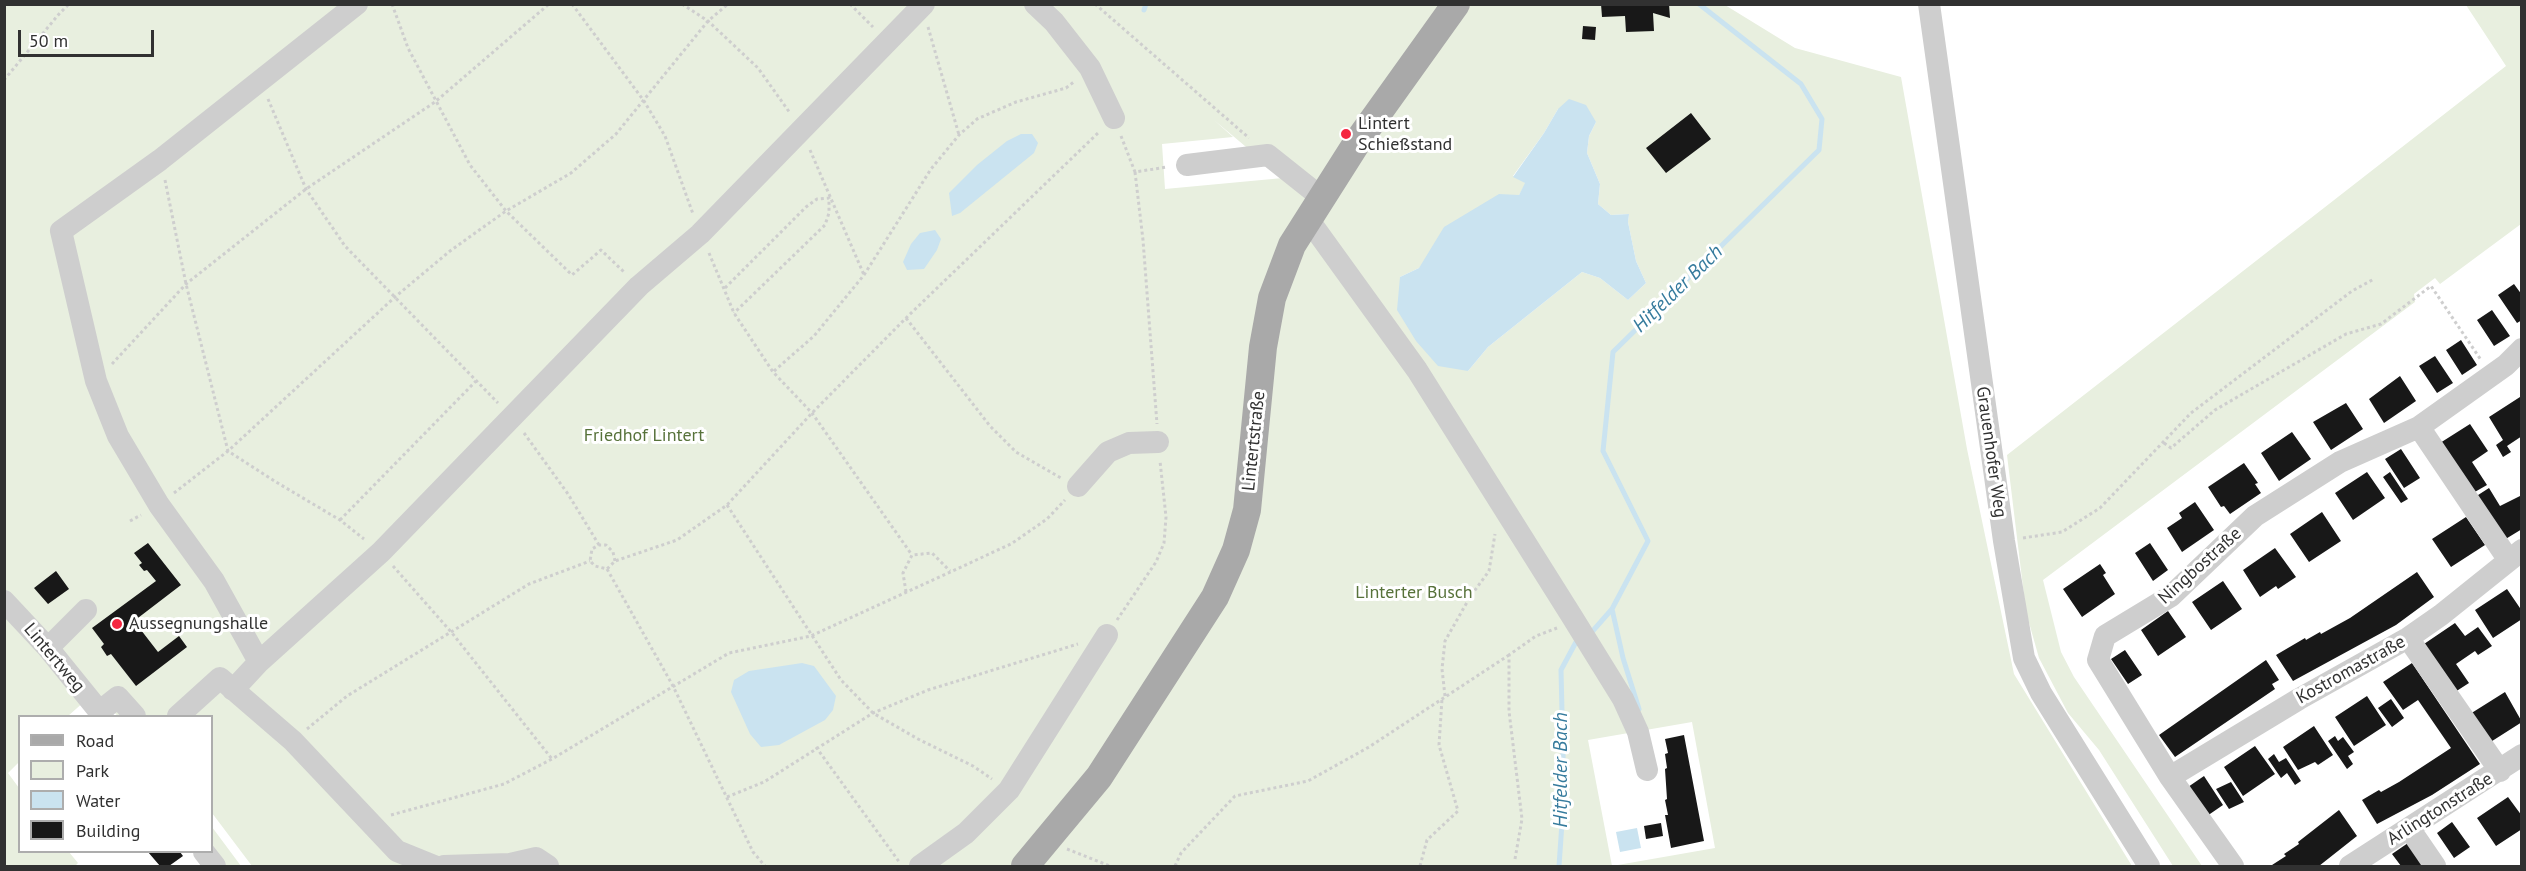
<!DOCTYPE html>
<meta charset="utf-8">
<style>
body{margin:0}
#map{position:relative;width:2526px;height:871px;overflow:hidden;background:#fff;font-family:"PT Sans",sans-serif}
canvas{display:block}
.frame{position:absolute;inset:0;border:6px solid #313131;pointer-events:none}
.legend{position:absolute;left:18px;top:715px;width:195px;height:138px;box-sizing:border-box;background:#fff;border:2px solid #adadad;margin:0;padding:8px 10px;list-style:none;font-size:18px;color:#313131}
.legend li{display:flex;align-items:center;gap:12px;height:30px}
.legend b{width:30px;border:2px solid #adadad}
.scale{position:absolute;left:18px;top:30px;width:136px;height:27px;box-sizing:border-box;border:3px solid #313131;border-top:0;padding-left:8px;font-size:18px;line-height:21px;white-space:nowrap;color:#313131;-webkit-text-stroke:4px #fff;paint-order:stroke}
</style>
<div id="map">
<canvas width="2526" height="871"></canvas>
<div class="frame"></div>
<ul class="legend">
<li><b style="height:8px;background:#a9a9a9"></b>Road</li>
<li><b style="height:16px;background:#e8efdf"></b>Park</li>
<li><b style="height:16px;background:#cae3f0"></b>Water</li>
<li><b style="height:16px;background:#181818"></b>Building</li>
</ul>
<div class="scale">50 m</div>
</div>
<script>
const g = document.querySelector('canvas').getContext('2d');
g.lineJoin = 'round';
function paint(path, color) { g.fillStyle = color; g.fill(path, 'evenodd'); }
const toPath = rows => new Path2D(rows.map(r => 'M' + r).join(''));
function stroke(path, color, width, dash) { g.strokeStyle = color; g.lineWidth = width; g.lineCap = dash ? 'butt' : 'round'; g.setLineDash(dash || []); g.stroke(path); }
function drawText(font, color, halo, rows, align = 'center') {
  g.font = font + ' "PT Sans",sans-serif'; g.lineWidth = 6; g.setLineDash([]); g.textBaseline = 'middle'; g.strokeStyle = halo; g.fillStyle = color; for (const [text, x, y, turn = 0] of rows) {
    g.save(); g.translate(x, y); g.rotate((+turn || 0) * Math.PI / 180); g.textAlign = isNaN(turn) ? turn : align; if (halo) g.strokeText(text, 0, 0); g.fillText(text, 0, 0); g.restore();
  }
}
const green = toPath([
 [4,5,1725,5,1795,48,1901,77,1967,449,2014,674,2132,866,252,866,212,813,212,716,118,716,93,694,68,716,20,716,19,762,8,773,19,788,20,852,69,852,78,863,75,866,5,866],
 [1558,109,1596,122,1589,136,1587,153,1600,184,1598,204,1611,215,1629,214,1628,222,1636,261,1646,283,1628,300,1600,278,1582,272,1488,347,1468,371,1400,277,1419,268,1519,195,1526,183,1513,176,1544,133],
 [1214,120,1283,178,1165,189,1162,144,1233,137],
 [1692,722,1715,848,1612,866,1588,740],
 [2466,5,2521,5,2521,224,2440,284,2435,278,2414,294,2415,302,2043,580,2061,652,2074,677,2202,866,2173,866,2099,750,2068,713,2039,658,2026,612,2007,455,2506,66],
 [212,827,241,866,225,866,212,848]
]);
const water = toPath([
 [1569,99,1586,105,1596,122,1589,136,1587,153,1600,184,1598,204,1611,215,1629,214,1628,222,1636,261,1646,283,1628,300,1600,278,1582,272,1488,347,1468,371,1438,366,1416,341,1397,310,1400,277,1419,268,1444,227,1499,194,1519,195,1525,183,1513,177,1544,133,1558,109],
 [1021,134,1032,134,1038,143,1034,153,960,213,952,216,949,193,977,165,1007,141],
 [935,230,941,239,937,250,924,269,907,270,903,262,911,244,920,233],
 [802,663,814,666,836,696,833,710,825,720,779,745,761,747,750,734,731,692,734,680,749,671],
 [1637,828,1641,848,1620,852,1616,832]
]);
const stream = toPath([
 [1144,10,1146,4],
 [1612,609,1623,658,1639,709],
 [1591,633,1612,609,1648,541,1603,451,1613,352,1819,150,1822,119,1801,84,1699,4],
 [1559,866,1564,794,1561,670,1576,642]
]);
const building = toPath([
 [1601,4,1669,4,1670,18,1653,13,1654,31,1626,32,1625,16,1602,17],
 [1583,26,1596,27,1595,40,1582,39],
 [1691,113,1711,139,1666,173,1646,148],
 [2514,284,2522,295,2522,320,2517,323,2498,295],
 [2492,310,2510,336,2494,346,2477,320],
 [2461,340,2477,365,2462,375,2446,350],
 [2435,356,2453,383,2437,393,2419,366],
 [2400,376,2416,401,2384,423,2369,399],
 [2520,397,2522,436,2507,446,2511,452,2503,457,2496,445,2503,440,2489,417],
 [2346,403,2363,429,2331,450,2313,422],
 [2470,424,2488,451,2472,462,2487,485,2473,493,2440,443],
 [2292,432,2311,459,2279,481,2261,453],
 [2401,449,2420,478,2404,488,2385,459],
 [2244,463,2258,483,2255,484,2261,493,2230,514,2224,506,2221,507,2208,487],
 [2367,472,2385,498,2353,520,2335,493],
 [2390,472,2408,499,2401,503,2383,477],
 [2489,488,2500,506,2522,495,2522,529,2504,540,2475,497],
 [2195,502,2214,530,2182,552,2167,528,2182,518,2179,513],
 [2322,512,2341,541,2309,562,2290,534],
 [2466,517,2485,545,2451,567,2432,539],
 [148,543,181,585,134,621,158,652,179,636,187,647,136,686,111,654,107,656,101,647,104,644,92,628,156,581,147,570,144,571,139,565,142,563,134,553],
 [2150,543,2168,570,2153,581,2135,553],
 [2275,548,2296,577,2278,589,2276,586,2260,597,2243,570],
 [2100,564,2106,573,2103,575,2115,594,2082,617,2063,589],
 [56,571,69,589,48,604,34,588],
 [2417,572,2434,597,2396,625,2293,681,2276,655,2305,638,2306,640,2320,632,2321,634,2350,618],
 [2223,581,2242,609,2211,630,2192,602],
 [2507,589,2522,611,2522,619,2493,638,2475,610],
 [2168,611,2186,637,2158,656,2141,630],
 [2455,623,2465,636,2478,627,2492,646,2478,655,2475,651,2456,664,2469,683,2455,692,2424,644],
 [2125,650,2142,675,2128,684,2111,659],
 [2266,660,2279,680,2272,684,2275,689,2175,757,2159,735],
 [2412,663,2480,764,2432,795,2377,824,2362,800,2379,790,2381,792,2399,782,2451,748,2418,700,2403,710,2383,682],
 [2505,692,2522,722,2489,743,2470,714],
 [2367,696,2386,725,2354,746,2335,717],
 [2391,699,2404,718,2392,727,2378,708],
 [2314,726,2333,755,2318,765,2315,762,2298,770,2283,747],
 [1684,735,1704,841,1671,848,1665,815,1668,815,1665,800,1667,799,1665,769,1667,768,1665,754,1668,753,1665,739],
 [2335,736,2338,741,2343,737,2354,752,2348,756,2353,764,2347,769,2328,741],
 [2255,746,2275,774,2243,796,2224,767],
 [2274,754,2279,762,2286,758,2301,781,2295,785,2287,773,2281,778,2268,759],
 [2204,776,2223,805,2207,816,2188,787],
 [2231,782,2244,802,2229,809,2216,789],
 [2508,797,2522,816,2522,829,2496,846,2477,818],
 [2339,810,2357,836,2319,866,2273,866,2272,865,2286,856,2284,854,2299,844,2298,842],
 [2452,822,2470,847,2454,858,2437,833],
 [1661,823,1663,836,1646,839,1644,826],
 [2408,843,2424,866,2401,866,2392,854],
 [148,852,180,852,183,856,169,866,160,866]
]);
const path = toPath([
 [392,4,408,48,470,165,506,211,572,275,601,250,624,272],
 [572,4,644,101,665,136,693,214],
 [682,4,708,21,758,68,790,113],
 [850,4,873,27],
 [1095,4,1249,138],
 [928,27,959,135],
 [4,80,59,14,69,4],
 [268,99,306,189,345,246,498,403],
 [1121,136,1135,172,1167,167],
 [810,150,864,275],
 [1135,172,1143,240,1157,424],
 [165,180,186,284,228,451,276,482,340,520,364,539],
 [709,253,734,313,773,372,812,413,912,555],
 [725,288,806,207,817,199,829,198,829,213,825,225,734,313],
 [906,318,990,426,1016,452,1061,478],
 [112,364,186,284,306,189,435,102,549,4],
 [774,371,814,336,864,275,931,169,959,135,977,119,1016,102,1066,88,1075,81],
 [524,433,568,494,599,545],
 [2164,443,2171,448,2215,410,2346,334,2381,324,2431,286,2481,360],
 [174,493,228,451,395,297,450,251,506,211,571,173,616,134,708,21,728,4],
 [727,505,841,680,873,713,918,739,973,766,992,779],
 [340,520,476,381],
 [130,521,141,515],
 [2023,538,2062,532,2100,508,2191,413,2352,291,2374,279],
 [615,561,613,552,606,545,599,545,592,549,590,561,595,566,607,569,615,561,677,540,727,505,812,413,906,318,1099,132],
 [393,566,452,633,552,759],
 [607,569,673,686,753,852,765,866],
 [906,592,903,573,912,555,932,553,950,571],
 [1117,620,1156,562,1164,543,1166,517,1160,461],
 [1445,696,1442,669,1445,641,1470,597,1489,571,1495,534],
 [307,729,347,696,529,584,590,561],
 [816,747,900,863],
 [727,797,764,782,873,713,928,690,1078,644],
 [391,815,504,784,552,759,729,653,811,636,1011,544,1047,519,1065,500],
 [1067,849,1110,866],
 [1515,859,1522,819,1509,711,1509,655,1536,636,1557,628],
 [1175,866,1181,853,1235,796,1308,781,1369,747,1509,655],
 [1420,866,1427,840,1458,811,1439,745,1442,699]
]);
const minor = toPath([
 [1035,4,1054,22,1090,68,1114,118],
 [1929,4,2004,541,2024,658,2041,693,2149,866],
 [1187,165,1268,155,1322,198],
 [1308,219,1417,370,1571,615,1623,699,1638,732,1647,770],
 [2419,427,2508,559],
 [1078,486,1108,452,1129,443,1158,442],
 [4,601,48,648,103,716],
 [2408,638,2500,771],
 [48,648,86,610],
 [259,662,381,552,639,286,700,234,924,4],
 [233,690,259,662,214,581,159,505,118,436,96,381,61,231,160,160,357,4],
 [99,712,118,697,135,716],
 [178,716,220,678,293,741,397,851,434,866],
 [2170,777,2299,699,2408,638,2441,615,2522,550],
 [2409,828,2435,866],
 [204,852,215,866],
 [444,866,510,864,536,858,548,866],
 [920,866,966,833,1009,790,1107,635],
 [2233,866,2170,777,2098,660,2105,636,2171,596,2255,516,2340,462,2419,427,2506,365,2522,349],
 [2350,866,2522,755]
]);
const major = toPath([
 [1025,866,1099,777,1215,597,1236,550,1247,510,1263,347,1272,298,1292,245,1358,141,1456,4]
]);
const markers = [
 [1346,134,6,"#f52741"],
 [117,624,6,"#f52741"]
];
const poiNames = [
 ["Lintert",1358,124],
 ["Schießstand",1358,145],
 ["Aussegnungshalle",129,624]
];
const parkNames = [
 ["Friedhof Lintert",644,436],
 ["Linterter Busch",1414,593]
];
const streetNames = [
 ["Lintertstraße",1254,441,-84],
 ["Grauenhofer Weg",1991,452,82],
 ["Ningbostraße",2200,566,-42],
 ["Lintertweg",54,658,50],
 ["Kostromastraße",2351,670,-29],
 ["Arlingtonstraße",2440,809,-32]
];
const waterNames = [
 ["Hitfelder Bach",1678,289,-44],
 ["Hitfelder Bach",1561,770,-90]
];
paint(green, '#e8efdf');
paint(water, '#cae3f0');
stroke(stream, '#cae3f0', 5);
paint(building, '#181818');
stroke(path, '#cecece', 3, [3, 3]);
stroke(minor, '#cecece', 22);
stroke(major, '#a9a9a9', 28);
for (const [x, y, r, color] of markers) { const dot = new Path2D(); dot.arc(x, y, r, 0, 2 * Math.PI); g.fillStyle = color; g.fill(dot); stroke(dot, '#fff', 2); }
drawText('18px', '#313131', '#fff', poiNames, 'left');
drawText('18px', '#57723a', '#fff', parkNames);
drawText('18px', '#313131', '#fff', streetNames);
drawText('italic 20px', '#367b9d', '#fff', waterNames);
</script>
